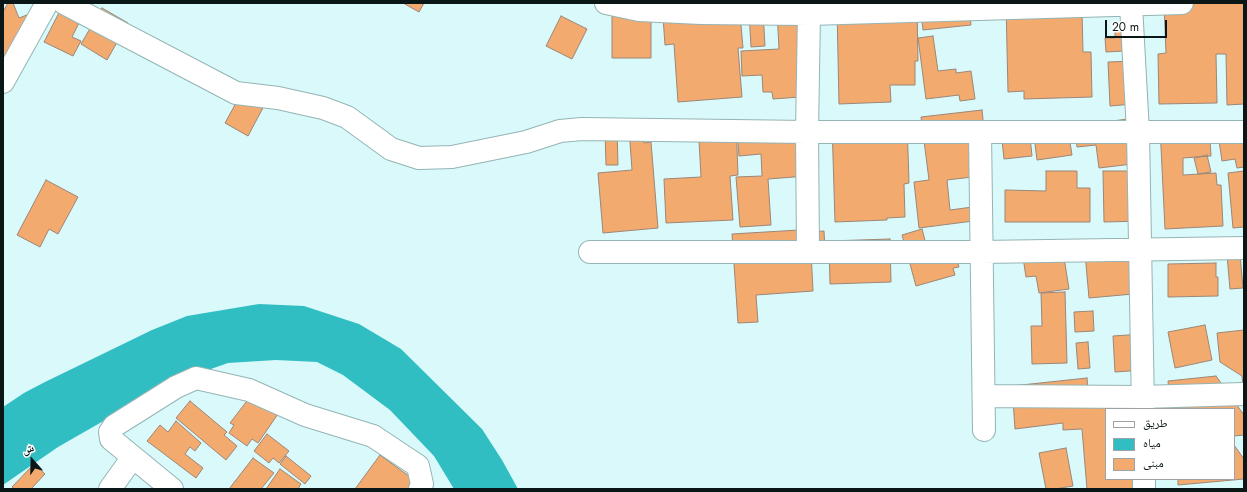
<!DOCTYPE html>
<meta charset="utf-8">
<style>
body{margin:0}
#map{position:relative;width:1247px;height:492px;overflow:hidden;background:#d9f9fa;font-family:Jost,"Noto Naskh Arabic",sans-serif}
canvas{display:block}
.frame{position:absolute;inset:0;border:4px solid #0b1617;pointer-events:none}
.legend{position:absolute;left:1105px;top:408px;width:130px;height:72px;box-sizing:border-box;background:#fff;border:1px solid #9da2a2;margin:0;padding:5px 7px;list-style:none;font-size:12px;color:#0b1617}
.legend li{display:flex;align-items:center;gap:8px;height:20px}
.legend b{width:20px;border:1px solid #9da2a2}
.north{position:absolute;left:12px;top:440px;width:40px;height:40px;-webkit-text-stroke:3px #fff;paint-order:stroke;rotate:340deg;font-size:11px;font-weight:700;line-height:16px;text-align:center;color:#0b1617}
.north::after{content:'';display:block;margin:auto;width:14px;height:18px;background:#0b1617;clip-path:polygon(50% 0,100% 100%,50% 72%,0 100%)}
.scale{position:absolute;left:1105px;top:20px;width:62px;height:18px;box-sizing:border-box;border:2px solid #0b1617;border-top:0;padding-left:5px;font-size:12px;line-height:14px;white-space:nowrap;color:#0b1617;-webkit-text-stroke:3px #fff;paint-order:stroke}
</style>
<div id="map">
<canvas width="1247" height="492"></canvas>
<div class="frame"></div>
<ul class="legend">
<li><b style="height:5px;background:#fff"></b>طريق</li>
<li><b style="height:11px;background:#31bec3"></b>مياه</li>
<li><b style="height:11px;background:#f3aa6f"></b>مبنى</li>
</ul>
<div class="north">ش</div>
<div class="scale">20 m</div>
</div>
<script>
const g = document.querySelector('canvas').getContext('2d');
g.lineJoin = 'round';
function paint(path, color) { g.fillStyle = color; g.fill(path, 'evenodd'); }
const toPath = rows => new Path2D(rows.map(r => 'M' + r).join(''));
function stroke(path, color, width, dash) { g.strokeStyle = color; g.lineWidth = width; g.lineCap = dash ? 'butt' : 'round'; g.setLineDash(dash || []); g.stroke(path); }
const water = toPath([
 [259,304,304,306,359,324,401,349,482,429,502,460,518,489,454,489,434,456,390,410,343,375,317,362,276,360,228,363,168,384,58,447,3,485,3,407,24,393,45,382,152,330,187,316]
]);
const building = toPath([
 [8,3,13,3,19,18,37,11,32,22,21,26,22,31,9,62,3,59,3,9,4,10,8,3],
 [64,3,89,3,72,37,81,41,73,56,44,42,64,3],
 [403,3,424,3,419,12,403,3],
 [662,3,739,3,743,48,738,48,742,97,678,102,674,44,665,45,662,3],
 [1006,3,1082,10,1083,52,1091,52,1092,97,1024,99,1024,91,1008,92,1006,3],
 [1164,3,1244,3,1244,104,1227,105,1226,54,1216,54,1217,103,1159,104,1158,54,1166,53,1164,3],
 [917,7,918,61,915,61,915,85,890,85,891,102,839,104,837,9,917,7],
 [969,7,971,25,923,30,921,12,969,7],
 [102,8,128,23,107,60,81,44,102,8],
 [651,9,651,58,612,58,612,10,651,9],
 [777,10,811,30,800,97,773,99,772,92,763,92,762,75,742,76,741,51,779,49,777,10],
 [763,11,765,46,751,47,749,12,763,11],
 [561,16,587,29,572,59,546,46,561,16],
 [1140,23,1142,50,1106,52,1105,38,1115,38,1115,25,1140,23],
 [933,36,938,71,956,69,956,73,971,71,975,99,960,101,959,95,926,99,918,38,933,36],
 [1133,61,1134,104,1110,106,1108,62,1133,61],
 [242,92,265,104,248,136,225,123,242,92],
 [982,110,989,175,947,180,950,210,980,206,981,220,919,228,914,182,929,180,921,117,982,110],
 [1135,118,1141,163,1099,168,1096,145,1077,147,1075,126,1135,118],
 [736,120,738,175,730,176,733,220,666,223,664,179,701,177,698,122,736,120],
 [907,121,909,183,904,184,905,217,887,218,887,220,835,222,832,124,907,121],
 [1067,124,1072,155,1037,160,1033,128,1067,124],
 [1209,124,1211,156,1183,158,1183,175,1216,173,1217,185,1221,185,1223,226,1165,229,1160,127,1209,124],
 [643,127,644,143,651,142,658,228,603,233,598,173,632,170,629,128,643,127],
 [737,127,810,146,807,176,768,179,771,225,740,227,736,177,762,176,761,154,739,156,737,127],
 [1029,127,1032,156,1004,159,1001,130,1029,127],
 [617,129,618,165,606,165,605,130,617,129],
 [1244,131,1244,167,1237,168,1235,159,1222,161,1218,134,1244,131],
 [1207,155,1211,172,1198,174,1194,158,1207,155],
 [1046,171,1077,171,1077,188,1090,188,1090,222,1005,222,1005,190,1046,191,1046,171],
 [1103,171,1143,171,1144,221,1104,222,1103,171],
 [1244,171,1244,227,1233,228,1228,173,1244,171],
 [46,180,78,197,58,234,49,229,40,247,17,235,46,180],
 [922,229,927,248,955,253,959,267,953,268,955,275,916,286,902,235,922,229],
 [799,230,799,233,824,231,825,251,811,252,813,291,756,295,758,322,738,323,732,234,799,230],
 [890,239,891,282,830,284,829,241,890,239],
 [1084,242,1139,244,1144,293,1089,298,1084,242],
 [1239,243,1243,288,1230,289,1226,244,1239,243],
 [1062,245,1069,289,1039,293,1036,276,1026,277,1022,251,1062,245],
 [1216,263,1216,277,1218,277,1218,296,1168,297,1168,264,1216,263],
 [1065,292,1067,363,1032,364,1031,326,1042,326,1041,293,1065,292],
 [1093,311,1094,331,1075,332,1074,312,1093,311],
 [1205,325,1212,360,1175,368,1168,332,1205,325],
 [1244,330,1244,397,1242,376,1220,362,1217,333,1244,330],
 [1143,334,1144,370,1115,372,1113,336,1143,334],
 [1088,342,1090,368,1078,369,1076,343,1088,342],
 [1216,376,1244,415,1244,435,1234,436,1234,409,1171,409,1168,381,1216,376],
 [1087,378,1088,391,1147,409,1106,409,1106,479,1153,479,1154,489,1087,489,1082,429,1063,430,1063,423,1015,429,1012,386,1087,378],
 [250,397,278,414,258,443,252,439,247,446,229,433,234,425,230,423,250,397],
 [190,401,227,432,224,435,237,446,226,460,176,418,190,401],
 [176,421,201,443,195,451,190,447,185,454,203,468,196,478,147,441,160,425,168,432,176,421],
 [267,434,289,451,279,463,273,458,269,463,254,451,267,434],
 [1234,445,1244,459,1244,479,1178,485,1178,479,1234,479,1234,445],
 [1066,448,1073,486,1055,489,1046,489,1039,453,1066,448],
 [380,455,417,482,412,489,355,489,380,455],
 [286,456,311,476,305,484,280,464,286,456],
 [253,458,274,473,261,489,229,489,253,458],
 [34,464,45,474,31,489,15,489,12,487,34,464],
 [280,469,301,484,298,489,266,489,280,469]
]);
const minor = toPath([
 [64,3,236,93,278,98,323,108,347,117,391,149,419,158,452,157,526,142,560,131,582,129,807,132,1244,132],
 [606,3,639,10,701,13,809,14,1182,3],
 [808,3,809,14,807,132,808,252],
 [1131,5,1138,132,1143,409],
 [3,82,47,3],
 [980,132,984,430],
 [590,252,982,252,1244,248],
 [984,396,1142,397,1244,394],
 [1144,479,1144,489],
 [110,489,133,457],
 [172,489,111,439,110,432,114,426,176,387,196,378,249,390,305,415,373,436,418,466,422,484,420,489]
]);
paint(water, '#31bec3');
paint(building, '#f3aa6f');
stroke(building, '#9b8677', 1);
stroke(minor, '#95b4b4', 24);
stroke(minor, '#fff', 22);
</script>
